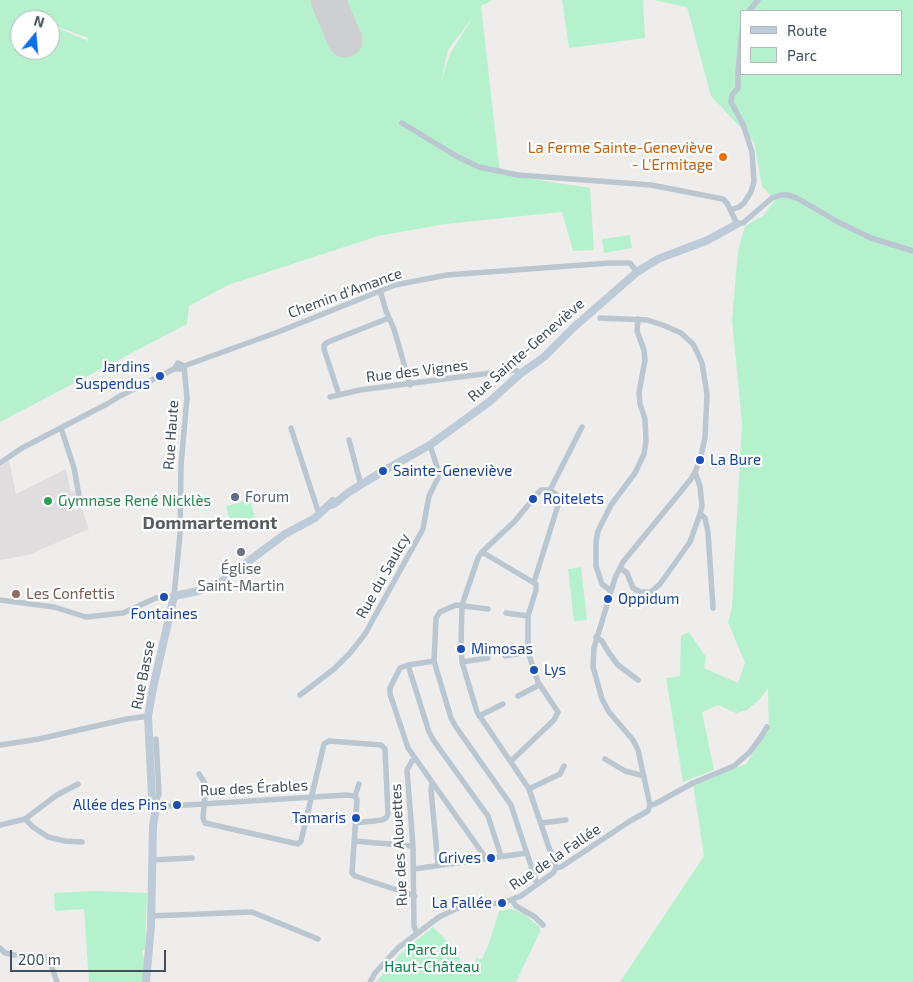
<!DOCTYPE html>
<meta charset="utf-8">
<style>
body{margin:0}
#map{position:relative;width:913px;height:982px;overflow:hidden;background:#efecec;font-family:"Exo 2",sans-serif}
canvas{display:block}
.legend{position:absolute;left:740px;top:10px;width:162px;height:65px;box-sizing:border-box;background:#fff;border:1px solid #b4b9bd;margin:0;padding:6px 9px;list-style:none;font-size:15px;color:#43505b}
.legend li{display:flex;align-items:center;gap:10px;height:25px}
.legend b{width:25px;border:1px solid #b4b9bd}
.north{position:absolute;left:10px;top:10px;width:50px;height:50px;box-sizing:border-box;background:#fff;border:1px solid #b4b9bd;border-radius:50%;rotate:17deg;font-size:14px;font-weight:700;line-height:20px;text-align:center;color:#43505b}
.north::after{content:'';display:block;margin:auto;width:18px;height:22px;background:#0c6de9;clip-path:polygon(50% 0,100% 100%,50% 72%,0 100%)}
.scale{position:absolute;left:10px;top:950px;width:156px;height:22px;box-sizing:border-box;border:2px solid #43505b;border-top:0;padding-left:6px;font-size:15px;line-height:18px;white-space:nowrap;color:#43505b;-webkit-text-stroke:4px #fff;paint-order:stroke}
</style>
<div id="map">
<canvas width="913" height="982"></canvas>
<ul class="legend">
<li><b style="height:6px;background:#bdcad7"></b>Route</li>
<li><b style="height:14px;background:#b6f1cd"></b>Parc</li>
</ul>
<div class="north">N</div>
<div class="scale">200 m</div>
</div>
<script>
const g = document.querySelector('canvas').getContext('2d');
g.lineJoin = 'round';
function paint(path, color) { g.fillStyle = color; g.fill(path, 'evenodd'); }
const toPath = rows => new Path2D(rows.map(r => 'M' + r).join(''));
function stroke(path, color, width, dash) { g.strokeStyle = color; g.lineWidth = width; g.lineCap = dash ? 'butt' : 'round'; g.setLineDash(dash || []); g.stroke(path); }
function drawText(font, color, halo, rows, align = 'center') {
  g.font = font + ' "Exo 2",sans-serif'; g.lineWidth = 4.5; g.setLineDash([]); g.textBaseline = 'middle'; g.strokeStyle = halo; g.fillStyle = color; for (const [text, x, y, turn = 0] of rows) {
    g.save(); g.translate(x, y); g.rotate((+turn || 0) * Math.PI / 180); g.textAlign = isNaN(turn) ? turn : align; if (halo) g.strokeText(text, 0, 0); g.fillText(text, 0, 0); g.restore();
  }
}
const education = toPath([
 [9,461,16,494,66,469,71,492,75,491,77,498,73,502,75,511,82,509,89,529,28,555,0,560,0,467]
]);
const green = toPath([
 [0,0,493,0,481,6,500,174,590,188,594,250,573,251,562,212,445,224,378,236,228,285,189,306,187,324,0,422],
 [473,17,450,54,441,82,448,50],
 [20,20,50,20,50,24,88,38,88,41,50,25,50,50,20,50],
 [562,0,643,0,645,38,569,48],
 [653,0,913,0,913,982,620,982,704,856,693,784,746,764,769,729,768,688,760,699,747,710,736,713,718,705,702,712,714,770,683,782,666,678,680,676,681,636,689,632,706,657,704,668,738,683,745,663,728,622,732,607,742,423,732,320,738,251,745,226,764,215,775,200,762,186,754,142,711,96,687,7],
 [742,11,902,11,902,74,742,74],
 [630,235,632,248,604,253,602,239],
 [250,500,256,521,231,527,226,506],
 [581,567,587,620,574,621,568,569],
 [94,891,147,893,145,949,142,951,143,956,145,957,143,982,89,982,84,909,55,911,54,893],
 [512,909,524,914,540,927,540,932,516,982,376,982,400,954,433,927,455,949,462,964,473,971,476,958,482,959,488,946,499,911]
]);
const runway = toPath([
 [328,0,345,40]
]);
const street = toPath([
 [749,11,758,0],
 [402,123,458,157,479,167,518,175,651,185,723,199,727,203,737,224],
 [730,210,739,207,744,203,751,192,754,181,752,152,743,124,731,102,732,95,738,88,738,71,742,30],
 [737,224,743,223,772,198,781,195,787,195,797,198,838,222,871,238,913,251],
 [380,290,386,311,394,329,410,385],
 [600,318,647,320,663,325,681,333,693,344,698,354,702,363,707,394,705,438,700,460,695,472,691,479,623,562,615,578,594,648,593,667,602,699,609,712,633,740,638,750,650,805],
 [174,369,178,363,184,366],
 [339,395,324,349,324,345,328,342,389,318],
 [330,397,360,390,506,371,516,370,520,374],
 [61,428,74,468,80,501,79,506],
 [291,428,319,514],
 [349,440,361,485],
 [0,463,22,448,107,404,120,396,174,369,182,369,184,366,278,332,395,285,447,275,610,263,630,263,637,272],
 [550,490,582,427],
 [700,514,705,518,708,532,713,608],
 [482,552,536,584,536,590,528,616,528,652,538,682,558,712,554,720,511,761],
 [620,568,627,573,633,588,640,592,651,592,660,584,690,542,700,514,702,506,700,486,695,472],
 [534,582,559,502,557,495,550,490,541,490,538,493,515,521,482,552,478,558,462,605,461,649,462,662,477,712,529,789,556,868],
 [611,591,602,584,596,566,596,542,598,531,611,505,635,473,644,454,646,441,645,419,640,404,639,393,645,360,644,350,637,331,638,319],
 [0,600,54,607,86,617,123,613,156,598,174,596,180,534,181,465,187,398,184,366],
 [488,609,456,605,440,612,436,618,434,661,451,718,456,727,511,805,537,884],
 [506,613,528,616],
 [596,637,602,641,609,653,618,665,638,680],
 [505,656,528,652],
 [434,661,408,665,400,668,390,688,390,694,408,748,483,854,484,859],
 [462,662,488,658],
 [408,665,429,732,434,741,488,816,501,856],
 [300,695,334,669,350,653,365,634,423,529,429,496,438,478,438,470,430,445],
 [518,696,539,685],
 [479,716,503,704],
 [156,739,159,794,157,799],
 [0,745,39,739,127,719,148,716],
 [416,759,412,761,407,770,413,846,414,926,417,934],
 [605,759,625,771,644,776],
 [199,774,206,785,203,818,205,823,298,844,301,841,324,744,329,741,381,745,385,749,388,814,386,818,382,820,355,823],
 [432,783,431,790,438,865],
 [359,784,355,796,357,800,352,873,355,876,415,896],
 [529,789,560,774,564,766],
 [155,807,346,795,355,796],
 [25,819,33,827,48,837,65,841,82,842],
 [541,823,566,820],
 [0,825,25,819,57,795,78,784],
 [354,841,413,846],
 [152,860,192,858],
 [414,869,527,853],
 [512,900,516,906,535,917,543,925],
 [150,916,252,912,318,939],
 [0,948,5,953,15,955,46,957,50,962,57,982],
 [370,982,375,973,398,948,439,917,462,906,477,904,502,903,521,896,553,873,556,868,561,867,630,821,648,811,650,805,655,804,693,783,734,766,750,752,761,737,767,727]
]);
const secondary = toPath([
 [330,505,334,504,349,492,383,471,430,445,489,402,520,374,544,357,573,328,637,272,658,259,708,240,737,224],
 [155,807,153,804,152,796,148,716,153,688,174,596,198,591,222,581,285,534,315,518,333,501],
 [146,982,151,926,153,826,157,802]
]);
const markers = [
 [723,157,5,"#e8710a"],
 [160,376,5,"#1a4fb4"],
 [700,460,5,"#1a4fb4"],
 [383,471,5,"#1a4fb4"],
 [235,497,5,"#5c6f8a"],
 [533,499,5,"#1a4fb4"],
 [48,501,5,"#2e9e5b"],
 [241,552,5,"#6b7280"],
 [16,594,5,"#8d6e63"],
 [164,597,5,"#1a4fb4"],
 [608,599,5,"#1a4fb4"],
 [461,649,5,"#1a4fb4"],
 [534,670,5,"#1a4fb4"],
 [177,805,5,"#1a4fb4"],
 [356,818,5,"#1a4fb4"],
 [491,858,5,"#1a4fb4"],
 [502,903,5,"#1a4fb4"]
];
const foodNames = [
 ["La Ferme Sainte-Geneviève",713,148],
 ["- L'Ermitage",713,165]
];
const streetNames = [
 ["Chemin d'Amance",345,293,-20],
 ["Rue Sainte-Geneviève",526,350,-41],
 ["Rue des Vignes",417,371,-7],
 ["Rue Haute",171,435,-86],
 ["Rue du Saulcy",383,576,-61],
 ["Rue Basse",143,675,-79],
 ["Rue des Érables",254,788,-3],
 ["Rue des Alouettes",399,845,-93],
 ["Rue de la Fallée",555,857,-34]
];
const transitNames = [
 ["Jardins",150,367,"right"],
 ["Suspendus",150,384,"right"],
 ["La Bure",710,460],
 ["Sainte-Geneviève",393,471],
 ["Roitelets",543,499],
 ["Oppidum",618,599],
 ["Fontaines",164,614,"center"],
 ["Mimosas",471,649],
 ["Lys",544,670],
 ["Allée des Pins",167,805,"right"],
 ["Tamaris",346,818,"right"],
 ["Grives",481,858,"right"],
 ["La Fallée",492,903,"right"]
];
const serviceNames = [
 ["Forum",245,497]
];
const leisureNames = [
 ["Gymnase René Nicklès",58,501]
];
const worshipNames = [
 ["Église",241,569],
 ["Saint-Martin",241,586]
];
const educationNames = [
 ["Les Confettis",26,594]
];
const parkNames = [
 ["Parc du",432,950],
 ["Haut-Château",432,967]
];
const quarterNames = [
 ["Dommartemont",210,523]
];
paint(education, '#e0ddde');
paint(green, '#b6f1cd');
stroke(runway, '#cecfd2', 35);
stroke(street, '#bbc7d0', 5.5);
stroke(secondary, '#bdcad7', 8);
for (const [x, y, r, color] of markers) { const dot = new Path2D(); dot.arc(x, y, r, 0, 2 * Math.PI); g.fillStyle = color; g.fill(dot); stroke(dot, '#fff', 2); }
drawText('15px', '#c56008', '#fff', foodNames, 'right');
drawText('15px', '#43505b', '#fff', streetNames);
drawText('15px', '#164399', '#fff', transitNames, 'left');
drawText('15px', '#4e5e75', '#fff', serviceNames, 'left');
drawText('15px', '#27864d', '#fff', leisureNames, 'left');
drawText('15px', '#5b616d', '#fff', worshipNames);
drawText('15px', '#785e54', '#fff', educationNames, 'left');
drawText('15px', '#108048', '#fff', parkNames);
drawText('bold 18px', '#595d62', '#fff', quarterNames);
</script>
